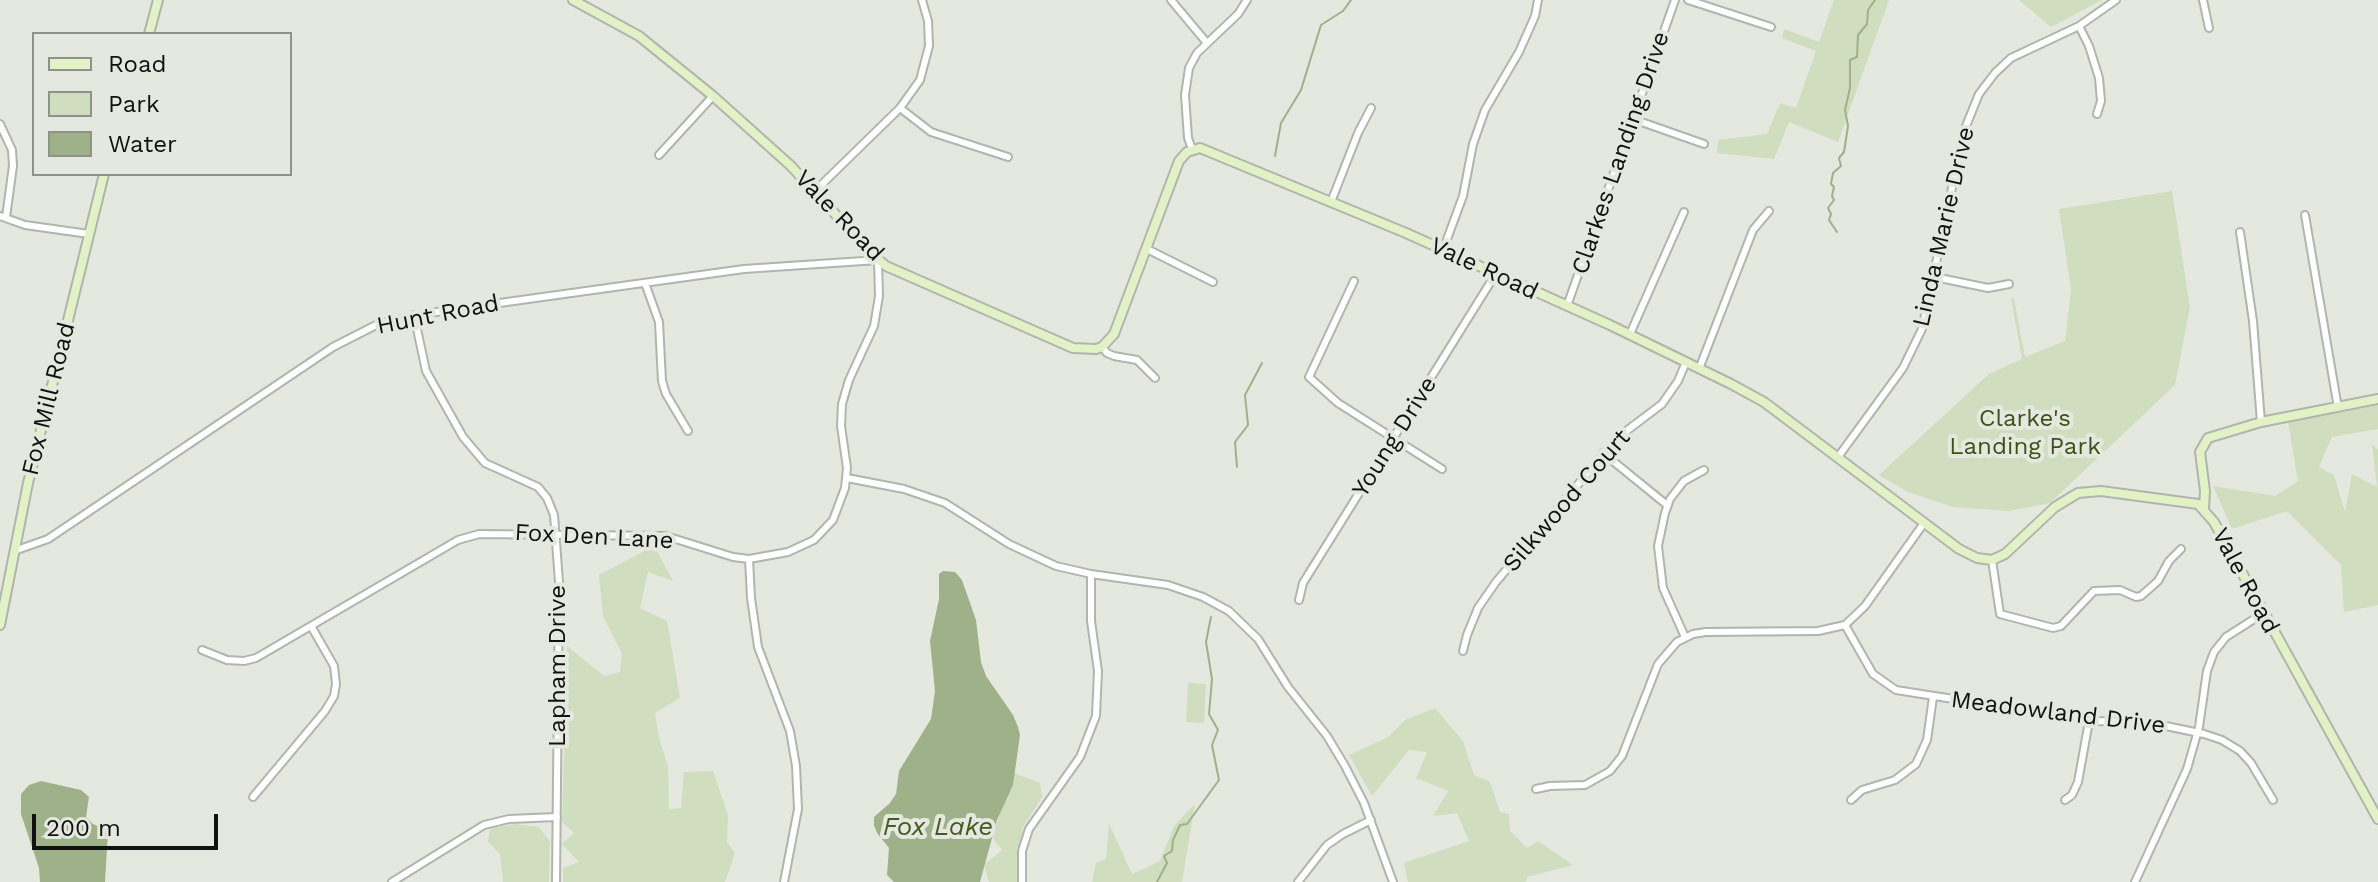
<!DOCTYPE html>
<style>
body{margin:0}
#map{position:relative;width:2378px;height:882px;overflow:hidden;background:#e4e8df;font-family:"Work Sans",sans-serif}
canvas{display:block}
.legend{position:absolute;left:32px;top:32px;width:260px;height:144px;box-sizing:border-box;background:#e4e8df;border:2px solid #8f928c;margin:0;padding:10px 14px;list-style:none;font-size:24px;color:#10120f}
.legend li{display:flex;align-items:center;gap:16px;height:40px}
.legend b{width:40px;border:2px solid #8f928c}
.scale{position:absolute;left:32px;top:814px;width:186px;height:36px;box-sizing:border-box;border:4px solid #10120f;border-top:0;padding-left:10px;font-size:24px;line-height:28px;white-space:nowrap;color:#10120f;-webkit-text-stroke:6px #e4e8df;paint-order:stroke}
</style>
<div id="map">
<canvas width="2378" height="882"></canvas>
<ul class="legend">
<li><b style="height:10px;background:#e3f2c6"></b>Road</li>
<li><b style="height:22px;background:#d0debf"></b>Park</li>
<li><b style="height:22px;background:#9fb189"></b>Water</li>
</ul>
<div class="scale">200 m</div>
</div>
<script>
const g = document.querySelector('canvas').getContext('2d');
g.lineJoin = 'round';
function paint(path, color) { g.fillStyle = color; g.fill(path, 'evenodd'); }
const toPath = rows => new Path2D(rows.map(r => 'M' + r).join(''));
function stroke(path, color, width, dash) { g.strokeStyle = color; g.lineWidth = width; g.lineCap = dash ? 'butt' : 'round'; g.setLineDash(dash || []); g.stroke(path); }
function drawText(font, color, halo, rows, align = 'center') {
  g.font = font + ' "Work Sans",sans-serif'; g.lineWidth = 8; g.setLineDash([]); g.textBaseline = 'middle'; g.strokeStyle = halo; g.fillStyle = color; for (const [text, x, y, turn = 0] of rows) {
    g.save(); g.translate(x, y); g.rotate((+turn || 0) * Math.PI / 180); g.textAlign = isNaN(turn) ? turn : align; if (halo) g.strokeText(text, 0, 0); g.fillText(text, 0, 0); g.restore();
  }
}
const green = toPath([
 [1834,0,1889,0,1838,142,1789,122,1774,159,1717,153,1718,140,1767,134,1780,103,1796,108,1816,51,1782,38,1784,29,1819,42],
 [2019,0,2102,0,2051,27],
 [2172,191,2190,307,2175,385,2050,503,2009,511,1953,507,1908,492,1879,475,1989,374,2022,359,2011,299,2014,298,2025,357,2065,341,2071,289,2059,209],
 [2378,405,2378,429,2332,437,2319,467,2334,475,2345,512,2352,474,2377,487,2372,444,2378,450,2378,605,2344,612,2341,565,2287,511,2232,529,2213,486,2275,496,2298,481,2288,422],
 [654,546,673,581,648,572,640,608,667,621,680,698,655,713,659,738,668,766,669,809,681,808,684,772,713,771,728,815,727,842,735,853,725,882,563,882,563,868,579,862,562,844,574,833,562,822,567,646,604,676,620,672,622,654,603,616,599,575],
 [1188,683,1206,684,1204,723,1186,722],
 [1435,708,1463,741,1474,775,1490,782,1500,812,1509,814,1510,831,1527,848,1538,841,1573,865,1527,877,1526,882,1408,882,1404,863,1469,841,1457,813,1433,816,1448,791,1416,778,1427,752,1409,750,1372,796,1349,755,1388,737,1405,720],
 [1014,773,1040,783,1042,797,1023,827,1017,861,1019,882,989,882,984,865,1002,850,992,837,1007,794,1013,785],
 [1195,804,1182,882,1092,882,1096,863,1106,859,1109,824,1132,874,1160,861,1174,826],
 [515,824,539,827,550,842,549,882,503,882,500,854,488,842,490,828]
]);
const water = toPath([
 [943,571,955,572,962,580,976,620,981,662,986,676,1013,715,1018,727,1020,735,1013,785,997,820,980,882,894,882,887,875,889,848,877,833,874,825,874,817,890,803,896,794,899,771,931,719,935,691,930,641,939,599,939,574],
 [41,781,81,790,89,797,86,817,93,824,108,831,105,882,40,882,39,868,21,814,21,794,29,785]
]);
const stream = toPath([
 [1275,156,1281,123,1301,90,1321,25,1343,11,1351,0],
 [1837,232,1829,220,1831,214,1828,208,1834,200,1832,196,1834,187,1831,184,1833,173,1841,166,1839,158,1844,152,1848,126,1845,110,1850,88,1850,60,1857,57,1858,35,1867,24,1868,10,1875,0],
 [1237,467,1235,442,1248,425,1245,395,1262,363],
 [1157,882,1167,863,1164,856,1172,851,1173,840,1180,825,1187,824,1219,780,1212,745,1218,730,1209,714,1212,679,1206,642,1211,617]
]);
const minor = toPath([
 [1171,0,1207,43],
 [1688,0,1771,27],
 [2203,0,2209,28],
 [2079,26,2089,46,2099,78,2101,101,2097,114],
 [900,108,931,132,1008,157],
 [1633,119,1704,144],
 [0,124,12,150,13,166,6,217],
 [1192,149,1188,138,1185,95,1189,68,1197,53,1238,14,1247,0],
 [659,155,713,96],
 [815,191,900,108,920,80,929,46,928,21,922,0],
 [1331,202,1358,133,1371,108],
 [2305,215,2338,408],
 [0,216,25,225,89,234],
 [2240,232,2253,321,2261,422],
 [1147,249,1213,282],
 [1443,250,1463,196,1473,144,1485,110,1519,52,1535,16,1538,0],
 [1935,277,1988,288,2009,284],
 [1354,281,1309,377,1338,403,1442,469],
 [645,283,659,322,662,381,666,394,688,431],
 [1567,306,1675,0],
 [414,315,426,371,463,437,485,463,538,487,547,498,554,515,559,582,556,882],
 [1630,334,1684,212],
 [1102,347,1107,353,1114,356,1137,360,1155,378],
 [1699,369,1753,230,1769,211],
 [1603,453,1667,505],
 [1838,457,1903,368,1922,329,1964,131,1979,94,1995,73,2011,58,2079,26,2116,0],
 [847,478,904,489,945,503,1009,544,1056,566,1091,574,1168,585,1203,597,1229,611,1258,639,1288,687,1327,736,1345,766,1364,803,1393,882],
 [14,551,48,539,333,347,380,323,442,311,744,269,878,260,879,296,874,326,849,380,842,404,841,426,847,468,845,488,833,520,814,540,788,552,749,559,733,557,666,536,479,534,458,540,256,658,244,661,227,660,202,650],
 [749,559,751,598,758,647,790,731,796,766,798,809,784,882],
 [1992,560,2000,614,2053,628,2061,626,2094,591,2120,590,2136,597,2141,596,2158,581,2169,561,2181,549],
 [1299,600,1303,583,1495,275],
 [1845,625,1873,674,1896,690,1979,703,2026,706,2089,721,2147,722,2204,734,2222,740,2240,751,2251,763,2273,800],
 [1685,637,1663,588,1658,546,1665,513,1670,499,1684,481,1704,470],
 [1463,651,1467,635,1478,608,1496,582,1617,438,1662,404,1678,381,1686,362],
 [1536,789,1550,786,1585,785,1610,771,1622,756,1658,664,1677,642,1693,634,1706,632,1818,631,1845,625,1865,606,1924,523],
 [253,797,325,711,334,696,336,684,334,666,311,626],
 [1851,800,1862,790,1895,780,1916,764,1927,740,1933,697],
 [2065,800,2072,795,2078,782,2089,721],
 [392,882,484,825,509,819,557,817],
 [1022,882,1022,851,1029,829,1080,757,1096,716,1098,671,1091,621,1091,574],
 [1298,882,1327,845,1343,834,1371,820],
 [2135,882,2187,769,2199,727,2207,671,2214,652,2226,637,2262,614]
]);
const secondary = toPath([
 [573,0,639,36,713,96,791,166,872,254,886,266,1073,348,1096,349,1102,347,1114,334,1179,161,1187,152,1200,148,1406,233,1610,325,1731,384,1764,402,1959,549,1977,558,1992,560,2005,554,2055,507,2078,493,2101,491,2198,504,2214,522,2378,819],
 [149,34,158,0],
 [2204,508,2205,491,2200,452,2208,438,2261,422,2378,399],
 [0,625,28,483,104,174]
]);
const streetNames = [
 ["Clarkes Landing Drive",1621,153,-71],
 ["Vale Road",839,216,46],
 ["Linda Marie Drive",1944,227,-77],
 ["Vale Road",1484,269,25],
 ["Hunt Road",438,315,-11],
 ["Fox Mill Road",49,399,-76],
 ["Young Drive",1395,437,-58],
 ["Silkwood Court",1567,501,-49],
 ["Fox Den Lane",594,537,3],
 ["Vale Road",2245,581,62],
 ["Lapham Drive",558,666,-90],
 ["Meadowland Drive",2058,713,7]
];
const parkNames = [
 ["Clarke's",2025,419],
 ["Landing Park",2025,447]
];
const waterNames = [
 ["Fox Lake",938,827]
];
paint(green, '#d0debf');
paint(water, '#9fb189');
stroke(stream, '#9fb189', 2);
stroke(minor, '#b1b5ad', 10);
stroke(secondary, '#b1b5ad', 12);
stroke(minor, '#fff', 6);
stroke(secondary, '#e3f2c6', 8);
drawText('24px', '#10120f', '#e4e8df', streetNames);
drawText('24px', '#3d5216', '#e4e8df', parkNames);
drawText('italic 26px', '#455b20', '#e4e8df', waterNames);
</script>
